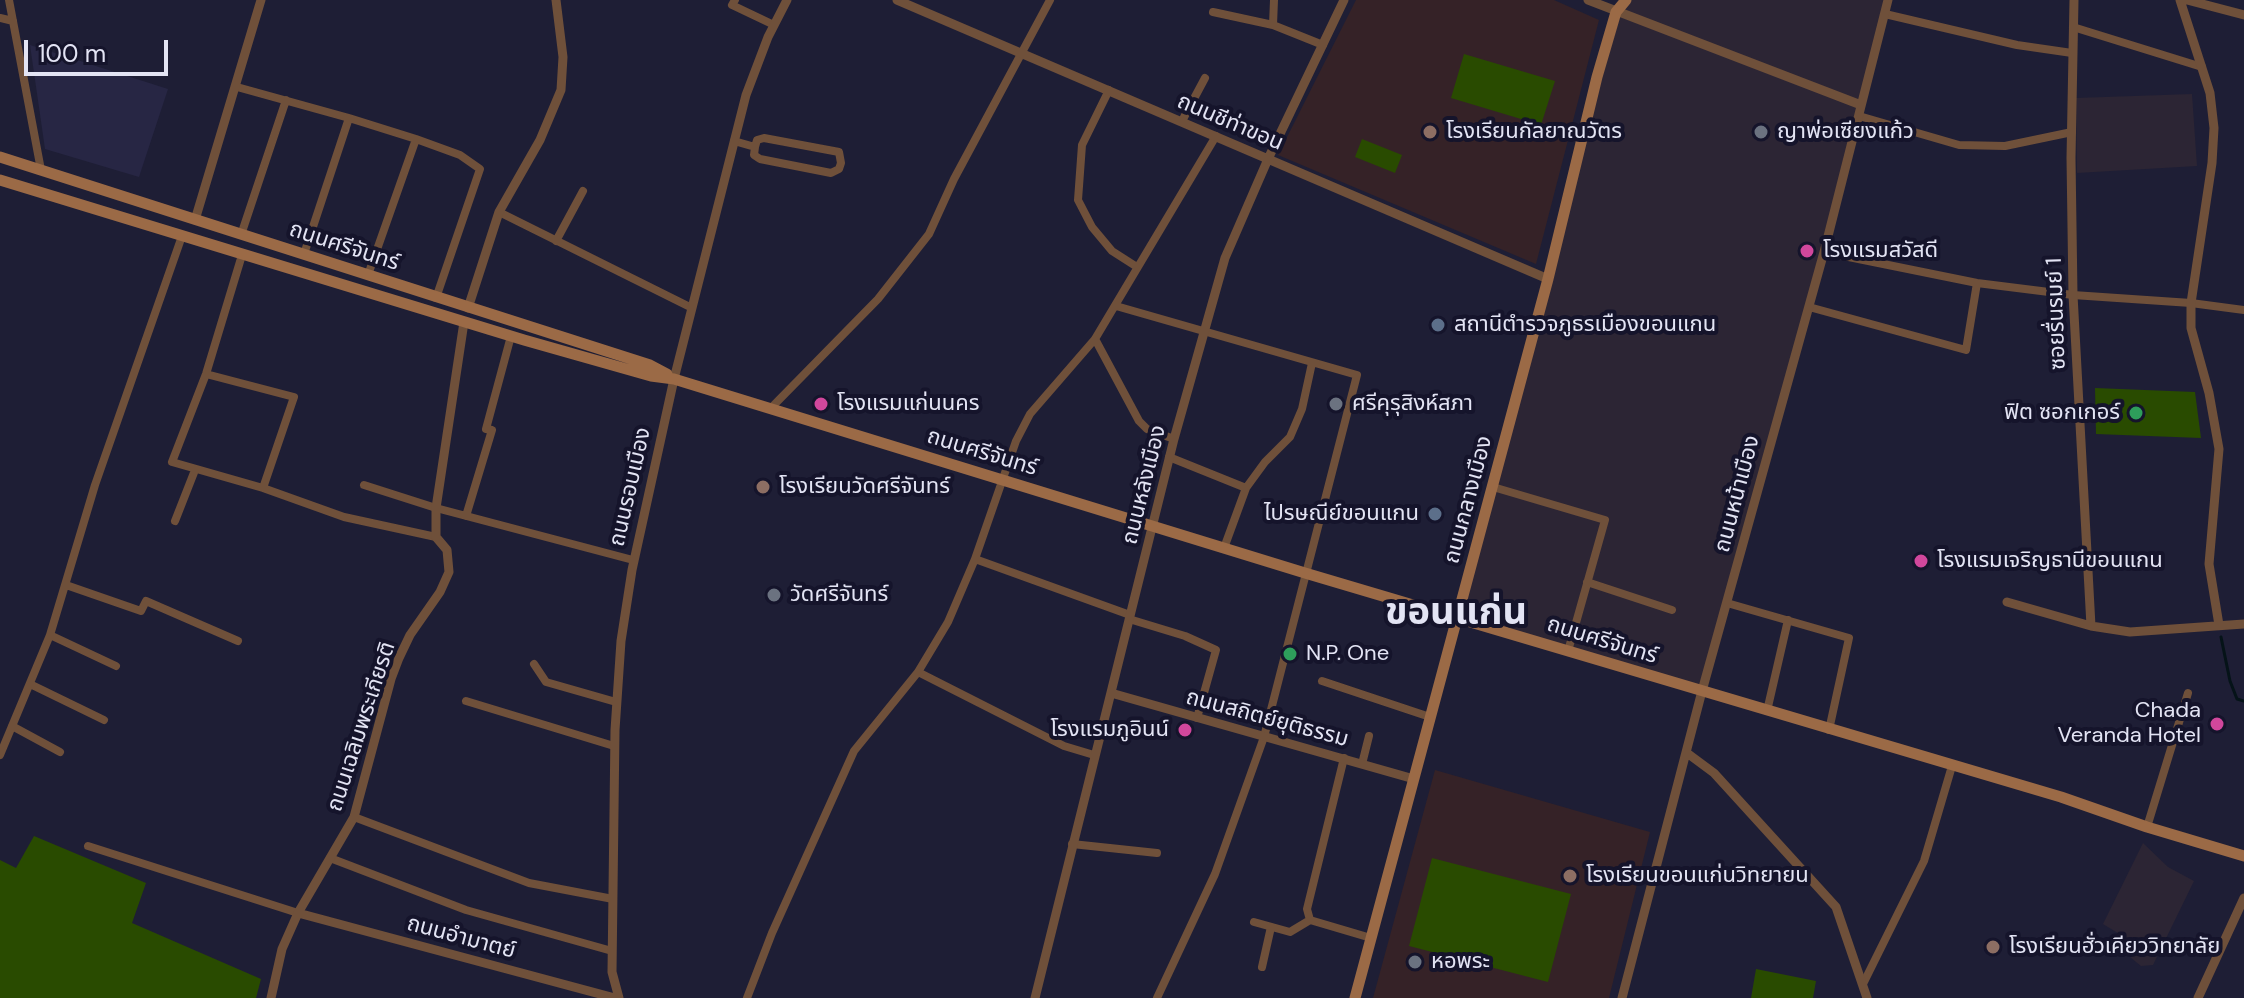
<!DOCTYPE html>
<meta charset="utf-8">
<style>
body{margin:0}
#map{position:relative;width:2244px;height:998px;overflow:hidden;background:#1e1e35;font-family:"DM Sans",sans-serif}
canvas{display:block}
.scale{position:absolute;left:24px;top:40px;width:144px;height:36px;box-sizing:border-box;border:4px solid #e3e4f4;border-top:0;padding-left:10px;font-size:24px;line-height:28px;white-space:nowrap;color:#e3e4f4;-webkit-text-stroke:6px #15142b;paint-order:stroke}
</style>
<div id="map">
<canvas width="2244" height="998"></canvas>
<div class="scale">100 m</div>
</div>
<script>
const g = document.querySelector('canvas').getContext('2d');
g.lineJoin = 'round';
function paint(path, color) { g.fillStyle = color; g.fill(path, 'evenodd'); }
const toPath = rows => new Path2D(rows.map(r => 'M' + r).join(''));
function stroke(path, color, width, dash) { g.strokeStyle = color; g.lineWidth = width; g.lineCap = dash ? 'butt' : 'round'; g.setLineDash(dash || []); g.stroke(path); }
function drawText(font, color, halo, rows, align = 'center') {
  g.font = font + ' "DM Sans","Noto Sans Thai",sans-serif'; g.lineWidth = 8; g.setLineDash([]); g.textBaseline = 'middle'; g.strokeStyle = halo; g.fillStyle = color; for (const [text, x, y, turn = 0] of rows) {
    g.save(); g.translate(x, y); g.rotate((+turn || 0) * Math.PI / 180); g.textAlign = isNaN(turn) ? turn : align; if (halo) g.strokeText(text, 0, 0); g.fillText(text, 0, 0); g.restore();
  }
}
const commercial = toPath([
 [1627,0,1888,0,1702,691,1459,619,1578,163,1620,16],
 [2192,94,2197,166,2077,173,2076,98],
 [2143,843,2168,867,2194,881,2153,965,2141,966,2125,953,2121,935,2103,924]
]);
const built = toPath([
 [30,45,168,89,139,177,45,149]
]);
const education = toPath([
 [1356,0,1554,0,1599,20,1536,264,1278,155],
 [1435,770,1650,832,1609,998,1373,998]
]);
const green = toPath([
 [1464,54,1555,81,1541,125,1451,98],
 [1362,139,1402,155,1395,173,1355,157],
 [2095,388,2195,392,2201,438,2096,434],
 [34,836,146,883,132,923,261,979,256,998,0,998,0,860,16,868],
 [1432,858,1571,894,1548,982,1409,946],
 [1756,969,1816,981,1813,998,1751,998]
]);
const stream = toPath([
 [2221,637,2230,681,2237,699,2244,701]
]);
const minor = toPath([
 [9,0,41,170],
 [735,0,732,5,774,25],
 [1213,12,1273,25,1323,45],
 [1885,14,2017,45,2072,53],
 [0,18,13,21],
 [1273,25,1274,0],
 [2073,27,2202,67],
 [237,87,349,118,416,139,460,155,480,169,436,298],
 [1109,90,1082,145,1078,200,1092,227,1112,251,1137,267],
 [1859,116,1959,145,2005,146,2072,132],
 [1182,121,1205,78],
 [734,141,755,147,757,140,764,138,839,152,841,163,839,169,831,173,760,159,754,155,755,147],
 [499,212,692,308],
 [241,235,286,100],
 [556,241,583,191],
 [1824,252,1977,283,2073,295,2191,303,2244,310],
 [304,254,349,118],
 [242,255,206,374,172,462,263,488,344,517,436,537],
 [368,275,416,139],
 [1116,306,1357,375,1264,737,1215,874,1157,998],
 [1809,307,1966,350,1977,283],
 [1095,339,1139,421,1147,429,1174,439],
 [206,374,294,397,263,488],
 [771,408,878,299,929,234,954,179,1050,0],
 [1169,457,1246,488],
 [364,485,436,508,633,560],
 [1493,487,1605,520,1568,651],
 [466,516,492,430,486,429,511,336],
 [175,521,195,470],
 [1224,548,1246,488,1265,462,1290,437,1302,409,1312,363],
 [975,559,1130,615],
 [1587,582,1672,610],
 [66,585,141,611,146,601,238,641],
 [1727,603,1849,638,1829,730],
 [1129,619,1185,636,1216,650,1197,718],
 [50,635,116,666],
 [534,664,546,682,616,702],
 [918,672,1064,746,1094,755],
 [1322,681,1430,717],
 [30,684,104,720],
 [466,701,614,746],
 [1767,711,1788,620],
 [12,726,60,752],
 [0,755,50,635,95,485,182,236],
 [1344,758,1307,909,1310,920,1371,938],
 [1362,764,1369,736],
 [354,817,529,883,613,899],
 [2147,827,2188,693],
 [1072,844,1157,853],
 [88,846,298,913],
 [330,858,466,910,612,951],
 [1254,922,1290,932,1310,920],
 [1262,967,1271,927],
 [1863,984,1924,861,1952,766],
 [747,998,772,933,854,751,918,672,948,622,975,559,1016,441,1030,414,1095,339,1216,136]
]);
const tertiary = toPath([
 [897,0,1548,279],
 [1588,0,1861,105],
 [2074,0,2071,158,2073,295,2091,626],
 [2180,0,2210,93,2214,128,2212,163,2191,303,2191,328,2209,393,2219,449,2209,564,2219,625],
 [2187,0,2244,15],
 [195,220,261,0],
 [468,308,499,212,540,140,561,90,563,57,556,0],
 [2007,602,2091,626,2130,632,2244,624],
 [1111,693,1414,779],
 [1687,753,1714,773,1836,907,1867,998],
 [298,913,615,998],
 [271,998,282,949,298,913,354,817,391,679,399,658,410,635,440,592,449,572,447,550,436,537,436,508,464,322],
 [619,998,612,972,615,730,621,641,632,570,674,379,746,95,768,37,787,0],
 [1035,998,1174,439,1225,258,1268,159,1344,0],
 [1622,998,1702,691,1824,252,1888,0],
 [2198,998,2244,898]
]);
const secondary = toPath([
 [0,157,650,365,667,374],
 [0,180,524,340,651,376,674,379,1305,573,2061,797,2147,827,2244,856],
 [1355,998,1548,279,1597,77,1616,12,1626,0]
]);
const markers = [
 [1430,132,8,"#8d6e63"],
 [1761,132,8,"#6b7280"],
 [1807,251,8,"#d1479c"],
 [1438,325,8,"#5c6f8a"],
 [821,404,8,"#d1479c"],
 [1336,404,8,"#6b7280"],
 [2136,413,8,"#2e9e5b"],
 [763,487,8,"#8d6e63"],
 [1435,514,8,"#5c6f8a"],
 [1921,561,8,"#d1479c"],
 [774,595,8,"#6b7280"],
 [1290,654,8,"#2e9e5b"],
 [2217,724,8,"#d1479c"],
 [1185,730,8,"#d1479c"],
 [1570,876,8,"#8d6e63"],
 [1993,947,8,"#8d6e63"],
 [1415,962,8,"#6b7280"]
];
const streetNames = [
 ["ถนนชีท่าขอน",1230,123,23],
 ["ถนนศรีจันทร์",344,247,18],
 ["ซอยรื่นรมย์ 1",2057,314,-92],
 ["ถนนศรีจันทร์",982,453,17],
 ["ถนนหลังเมือง",1145,485,-76],
 ["ถนนรอบเมือง",631,487,-77],
 ["ถนนหน้าเมือง",1738,494,-75],
 ["ถนนกลางเมือง",1469,500,-75],
 ["ถนนศรีจันทร์",1602,641,17],
 ["ถนนสถิตย์ยุติธรรม",1267,719,15],
 ["ถนนเฉลิมพระเกียรติ",362,727,-72],
 ["ถนนอำมาตย์",461,938,15]
];
const poiNames = [
 ["โรงเรียนกัลยาณวัตร",1446,132],
 ["ญาพ่อเซียงแก้ว",1777,132],
 ["โรงแรมสวัสดี",1823,251],
 ["สถานีตำรวจภูธรเมืองขอนแกน",1454,325],
 ["โรงแรมแก่นนคร",837,404],
 ["ศรีคุรุสิงห์สภา",1352,404],
 ["ฟิต ซอกเกอร์",2120,413,"right"],
 ["โรงเรียนวัดศรีจันทร์",779,487],
 ["ไปรษณีย์ขอนแกน",1419,514,"right"],
 ["โรงแรมเจริญธานีขอนแกน",1937,561],
 ["วัดศรีจันทร์",790,595],
 ["N.P. One",1306,654],
 ["Chada",2201,711,"right"],
 ["Veranda Hotel",2201,736,"right"],
 ["โรงแรมภูอินน์",1169,730,"right"],
 ["โรงเรียนขอนแก่นวิทยายน",1586,876],
 ["โรงเรียนฮั่วเคียววิทยาลัย",2009,947],
 ["หอพระ",1431,962]
];
const townNames = [
 ["ขอนแก่น",1456,614]
];
paint(commercial, '#2c2534');
paint(built, '#272644');
paint(education, '#352227');
paint(green, '#294b00');
stroke(stream, '#051318', 3);
stroke(minor, '#6f503a', 8);
stroke(tertiary, '#6f503a', 9);
stroke(secondary, '#9b6a46', 11);
for (const [x, y, r, color] of markers) { const dot = new Path2D(); dot.arc(x, y, r, 0, 2 * Math.PI); g.fillStyle = color; g.fill(dot); stroke(dot, '#15142b', 3); }
drawText('22px', '#e3e4f4', '#15142b', streetNames);
drawText('22px', '#e3e4f4', '#15142b', poiNames, 'left');
drawText('bold 38px', '#e3e4f4', '#15142b', townNames);
</script>
